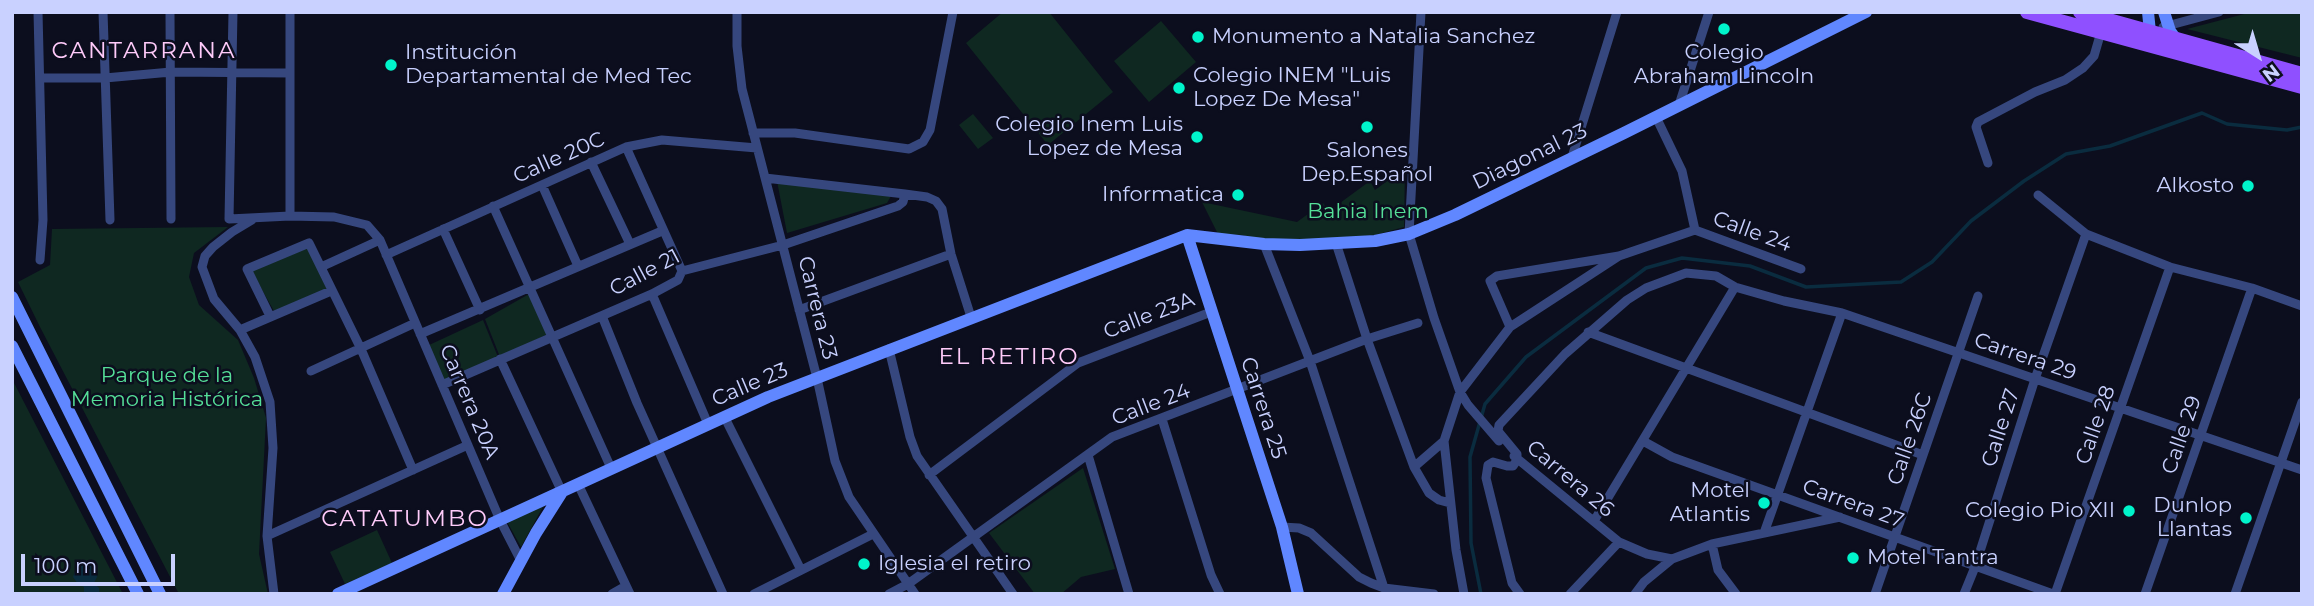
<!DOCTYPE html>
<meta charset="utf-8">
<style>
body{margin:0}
#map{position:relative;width:2314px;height:606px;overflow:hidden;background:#0c0e1e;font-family:Montserrat,sans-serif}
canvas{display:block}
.frame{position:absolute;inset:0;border:14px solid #c9d1ff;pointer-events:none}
.north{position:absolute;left:2223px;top:21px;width:70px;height:70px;-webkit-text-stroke:5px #0c0e1e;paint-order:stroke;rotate:143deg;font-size:19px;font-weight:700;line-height:28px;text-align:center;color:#c9d1ff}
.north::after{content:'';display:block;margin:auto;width:24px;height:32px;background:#c9d1ff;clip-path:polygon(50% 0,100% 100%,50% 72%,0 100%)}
.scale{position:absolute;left:21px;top:554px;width:154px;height:32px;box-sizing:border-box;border:4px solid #c9d1ff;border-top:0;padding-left:9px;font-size:21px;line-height:24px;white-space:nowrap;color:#c9d1ff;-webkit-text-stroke:5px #0c0e1e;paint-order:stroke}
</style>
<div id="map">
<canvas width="2314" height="606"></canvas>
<div class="frame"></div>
<div class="north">N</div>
<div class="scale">100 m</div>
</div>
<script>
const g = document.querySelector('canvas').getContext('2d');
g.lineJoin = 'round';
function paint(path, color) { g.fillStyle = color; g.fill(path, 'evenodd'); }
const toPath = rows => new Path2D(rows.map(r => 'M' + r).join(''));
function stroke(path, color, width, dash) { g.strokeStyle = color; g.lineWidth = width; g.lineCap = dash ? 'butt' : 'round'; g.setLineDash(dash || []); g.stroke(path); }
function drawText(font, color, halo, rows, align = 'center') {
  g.font = font + ' Montserrat,sans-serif'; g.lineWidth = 5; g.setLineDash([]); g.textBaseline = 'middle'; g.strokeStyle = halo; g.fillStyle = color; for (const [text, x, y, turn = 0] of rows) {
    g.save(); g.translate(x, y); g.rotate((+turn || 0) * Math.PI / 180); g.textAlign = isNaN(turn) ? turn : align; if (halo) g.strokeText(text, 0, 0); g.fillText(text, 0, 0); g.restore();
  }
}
const green = toPath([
 [1003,12,1049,12,1113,92,1048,145,966,43],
 [2252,12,2302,12,2302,58,2187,29],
 [1161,21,1196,62,1149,102,1114,61],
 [973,114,993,138,978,149,959,125],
 [1405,168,1404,227,1375,235,1335,239,1264,242,1242,235,1218,234,1202,202,1297,222,1323,203,1329,211,1370,181,1375,190],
 [777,181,891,196,887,203,787,233],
 [228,227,194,253,189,277,199,305,238,340,254,378,266,418,259,554,268,594,179,594,40,327,18,282,50,265,52,229],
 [307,246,328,291,274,311,250,269],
 [529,294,548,334,500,357,485,319],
 [483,320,498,357,443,382,427,346],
 [12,379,123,594,12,594],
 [1083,468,1115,569,1081,577,1061,594,1035,594,989,533],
 [545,503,521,547,505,518],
 [377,530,392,563,345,584,330,552]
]);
const water = toPath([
 [87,563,96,570,97,577,94,583,99,588,99,594,84,594,84,587,78,584,73,577,77,566]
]);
const stream = toPath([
 [1481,594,1471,543,1470,457,1485,404,1526,357,1646,268,1682,258,1750,266,1806,287,1901,282,1932,262,1971,221,2024,181,2066,154,2110,146,2202,113,2227,124,2287,130,2302,127]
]);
const street = toPath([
 [38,12,43,220,40,260],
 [103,12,110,220],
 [170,12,171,219],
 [233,12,229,219,290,216,334,217,367,225,380,240,500,520,521,561],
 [737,12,737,46,742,89,817,378,835,461,849,497,915,594],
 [1421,12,1409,234,1434,318,1460,392,1468,405,1499,441],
 [2163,27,2219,12],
 [40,78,105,78,171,72,290,73],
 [1679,105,1709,12],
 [1656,117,1682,171,1695,230],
 [753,133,795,133,909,149,923,142,930,130,953,12],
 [626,147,682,271],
 [1572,157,1617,12],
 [591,162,630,244],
 [1988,163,1976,127,1978,122,2035,92,2065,80,2083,68,2094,56,2101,32],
 [765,178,905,194,927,197,936,201,942,209,951,254,971,317],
 [542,185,578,266],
 [2038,195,2086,234,2170,267,2252,288,2302,306],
 [493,206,611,468],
 [290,216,290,12],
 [252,220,232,232,213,247,205,256,202,267,214,299,240,330,255,357,270,402,273,448,267,536,274,594],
 [443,229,480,310],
 [1336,243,1367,339,1414,467,1429,493,1439,500,1450,503],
 [1264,244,1310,361,1384,588],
 [386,255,626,147,662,140,757,148],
 [321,267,380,240],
 [652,294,708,424],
 [799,310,951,254],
 [270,316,247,269,309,243,361,349,413,470],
 [602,316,637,403,723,594],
 [1510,327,1490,281,1497,276,1619,256,1695,230,1801,269],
 [240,330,331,291],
 [1588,332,1923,455],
 [420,334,662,231],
 [889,349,910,437,917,456,1013,594],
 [500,359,562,492],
 [311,371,415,323],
 [442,385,652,294,678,280,682,271,783,245,898,206,903,202,905,194],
 [724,416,801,570],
 [1162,419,1211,575,1220,594],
 [1643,441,1672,457,2053,594],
 [1088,455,1129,594],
 [1514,456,1619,542,1647,554,1672,559,1712,544,1840,517],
 [1414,467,1444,441],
 [929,475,1078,363,1211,312],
 [578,484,630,594],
 [1594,521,1735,287],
 [1282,527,1299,528,1311,533,1359,577,1371,583,1384,588,1434,594],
 [1764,533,1842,313],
 [267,536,468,445],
 [1712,544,1718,570,1736,594],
 [612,594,626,586],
 [754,594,873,534],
 [889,594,908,584,1112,437,1367,339,1418,323],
 [1464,594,1456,550,1444,441,1460,392,1510,327,1619,256],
 [1520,594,1512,583,1486,478,1488,465,1493,462,1507,466,1513,466,1517,460,1517,454,1498,431,1499,425,1565,354,1627,300,1646,288,1686,273,1716,276,1735,287,1784,301,1842,313,2302,470],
 [1570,594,1619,542],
 [1635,594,1644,582,1672,559],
 [1875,594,1978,296],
 [1964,594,1975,567,2035,379,2086,234],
 [2055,594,2170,267],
 [2145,594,2252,288],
 [2235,594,2302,402]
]);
const secondary = toPath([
 [2148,12,2150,32],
 [2164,12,2170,31,2175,38],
 [1187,235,1282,527,1298,594],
 [12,297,160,594],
 [12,346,138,594],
 [338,594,768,397,1187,235,1264,244,1300,245,1375,241,1409,234,1455,215,1624,133,1866,12],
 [503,594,536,533,562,492]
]);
const primary = toPath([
 [2027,12,2302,87],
 [2080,12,2302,74]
]);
const markers = [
 [1724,29,7,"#00f4cb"],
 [1198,37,7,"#00f4cb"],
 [391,65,7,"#00f4cb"],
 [1179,88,7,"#00f4cb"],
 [1367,127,7,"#00f4cb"],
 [1197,137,7,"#00f4cb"],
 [2248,186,7,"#00f4cb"],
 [1238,195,7,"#00f4cb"],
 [1764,503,7,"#00f4cb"],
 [2129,511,7,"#00f4cb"],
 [2246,518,7,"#00f4cb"],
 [1853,558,7,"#00f4cb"],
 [864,564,7,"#00f4cb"]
];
const poiNames = [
 ["Monumento a Natalia Sanchez",1212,37,"left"],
 ["Institución",405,53,"left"],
 ["Departamental de Med Tec",405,77,"left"],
 ["Colegio",1724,53,"center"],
 ["Abraham Lincoln",1724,77,"center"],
 ["Colegio INEM \"Luis",1193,76,"left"],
 ["Lopez De Mesa\"",1193,100,"left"],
 ["Colegio Inem Luis",1183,125],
 ["Lopez de Mesa",1183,149],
 ["Salones",1367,151,"center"],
 ["Dep.Español",1367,175,"center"],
 ["Alkosto",2234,186],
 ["Informatica",1224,195],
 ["Motel",1750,491],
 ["Atlantis",1750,515],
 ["Dunlop",2232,506],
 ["Llantas",2232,530],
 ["Colegio Pio XII",2115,511],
 ["Motel Tantra",1867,558,"left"],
 ["Iglesia el retiro",878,564,"left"]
];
const streetNames = [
 ["Diagonal 23",1530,157,-26],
 ["Calle 20C",559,158,-24],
 ["Calle 24",1752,232,20],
 ["Calle 21",645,273,-28],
 ["Carrera 23",817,308,76],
 ["Calle 23A",1149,316,-21],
 ["Carrera 29",2025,357,19],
 ["Calle 23",750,385,-23],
 ["Carrera 20A",469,402,67],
 ["Calle 24",1151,405,-21],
 ["Carrera 25",1263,408,72],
 ["Calle 28",2096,425,-71],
 ["Calle 27",2001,428,-72],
 ["Calle 29",2182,435,-71],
 ["Calle 26C",1910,439,-71],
 ["Carrera 26",1570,479,40],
 ["Carrera 27",1853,504,20]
];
const parkNames = [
 ["Bahia Inem",1368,212],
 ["Parque de la",167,376],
 ["Memoria Histórica",167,400]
];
const neighbourhoodNames = [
 ["CANTARRANA",144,51],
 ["EL RETIRO",1009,357],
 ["CATATUMBO",405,519]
];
paint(green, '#0f2821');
paint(water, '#0a2c3f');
stroke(stream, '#0a2c3f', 3.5);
stroke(street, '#36477e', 9);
stroke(secondary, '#6087ff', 12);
stroke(primary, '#8f50ff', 14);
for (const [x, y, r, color] of markers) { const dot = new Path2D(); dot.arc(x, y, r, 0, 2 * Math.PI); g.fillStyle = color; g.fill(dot); stroke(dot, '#0c0e1e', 2.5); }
drawText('21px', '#c9d1ff', '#0c0e1e', poiNames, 'right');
drawText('21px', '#c9d1ff', '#0c0e1e', streetNames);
drawText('21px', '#55df98', '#0c0e1e', parkNames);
g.letterSpacing = '2px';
drawText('23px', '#ffcbfa', '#0c0e1e', neighbourhoodNames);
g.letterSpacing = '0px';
</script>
